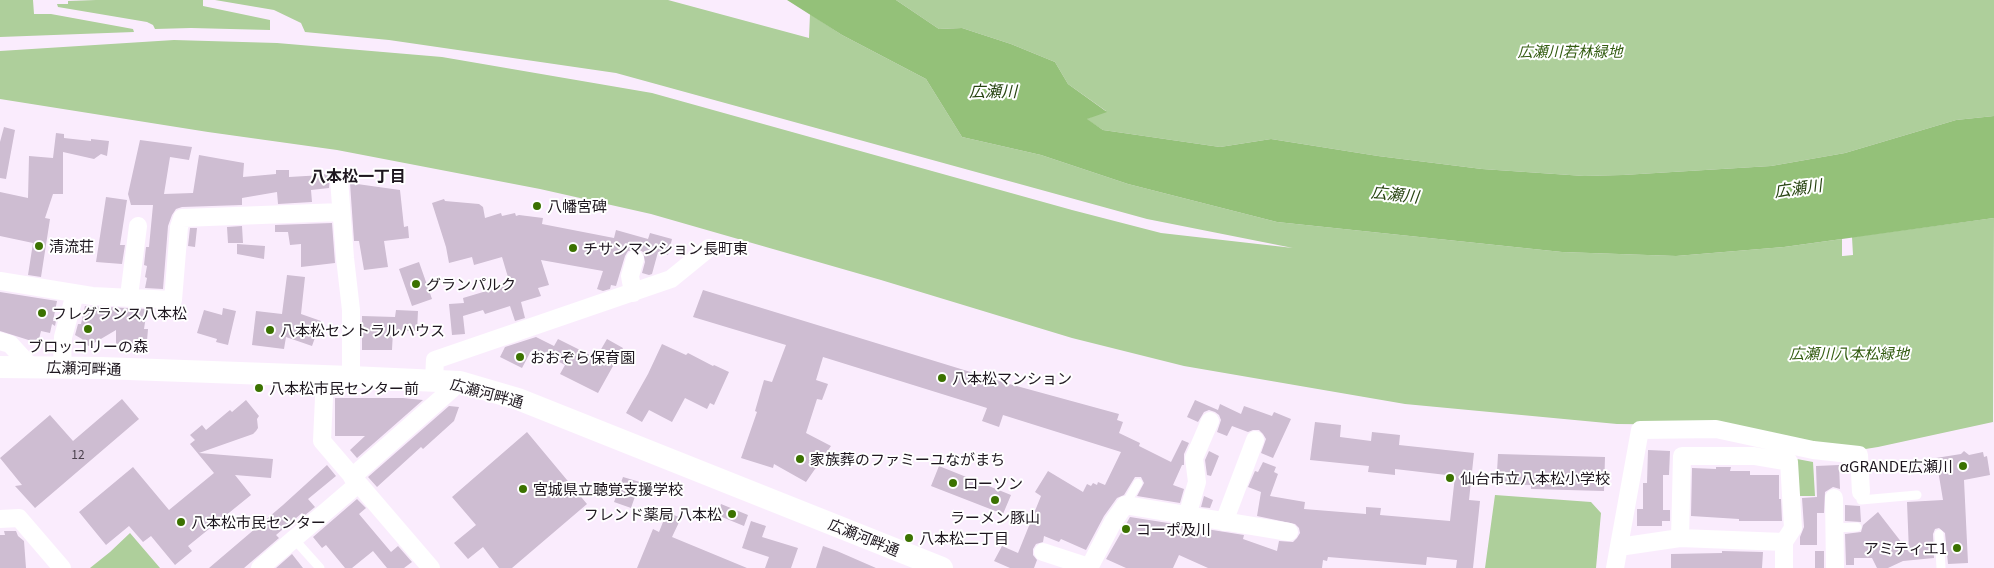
<!DOCTYPE html>
<meta charset="utf-8">
<style>
body{margin:0}
canvas{display:block;background:#faecfd}
</style>
<canvas width="1994" height="568"></canvas>
<script>
const g = document.querySelector('canvas').getContext('2d');
g.lineJoin = 'round';
function paint(path, color) { g.fillStyle = color; g.fill(path, 'evenodd'); }
const toPath = rows => new Path2D(rows.map(r => 'M' + r).join(''));
function stroke(path, color, width, dash) { g.strokeStyle = color; g.lineWidth = width; g.lineCap = dash ? 'butt' : 'round'; g.setLineDash(dash || []); g.stroke(path); }
function drawText(font, color, halo, rows, align = 'center') {
  g.font = font + ' Georgia,"Noto Sans JP",serif'; g.lineWidth = 4; g.setLineDash([]); g.textBaseline = 'middle'; g.strokeStyle = halo; g.fillStyle = color; for (const [text, x, y, turn = 0] of rows) {
    g.save(); g.translate(x, y); g.rotate((+turn || 0) * Math.PI / 180); g.textAlign = isNaN(turn) ? turn : align; if (halo) g.strokeText(text, 0, 0); g.fillText(text, 0, 0); g.restore();
  }
}
const green = toPath([
 [0,0,33,0,34,14,51,14,133,29,134,32,0,37],
 [96,0,203,0,203,6,270,20,270,30,191,28,155,29,153,25,147,22,58,7,57,4,68,4,68,1],
 [215,0,668,0,809,38,810,14,842,35,926,79,962,137,1041,155,1128,184,1277,222,1562,252,1676,256,1784,247,1842,239,1842,256,1843,256,1853,255,1852,237,1994,218,1993,422,1878,447,1853,451,1716,425,1617,424,1405,404,1184,366,1072,338,881,280,651,214,540,189,337,150,208,132,0,99,0,51,174,40,277,43,442,57,652,93,1072,210,1161,233,1293,248,1147,219,616,73,389,40,305,32,301,23,274,10],
 [896,0,1994,0,1994,116,1956,120,1845,153,1771,166,1623,175,1584,176,1482,169,1378,156,1271,139,1220,147,1103,130,1086,119,1106,111,1068,84,1055,62,1011,44,962,28,939,29],
 [1797,459,1813,462,1815,496,1799,496],
 [1495,495,1591,502,1601,513,1596,568,1485,568],
 [130,533,160,568,90,568,110,552]
]);
const water = toPath([
 [787,0,896,0,939,29,962,28,1011,44,1055,62,1068,84,1107,112,1087,119,1103,130,1220,147,1271,139,1378,156,1482,169,1584,176,1623,175,1771,166,1845,153,1956,120,1994,116,1994,218,1784,247,1676,256,1562,252,1277,222,1128,184,1041,155,962,137,926,79,842,35]
]);
const building = toPath([
 [4,127,15,130,6,179,0,178,0,142],
 [56,133,64,134,64,138,91,141,91,139,109,141,107,156,101,154,94,159,63,152,63,194,53,194,45,218,50,219,41,277,28,275,33,243,0,236,0,192,28,198,29,156,53,158],
 [140,140,192,147,189,160,170,157,164,194,193,193,199,155,244,163,243,177,276,174,276,170,289,170,289,177,323,175,330,172,329,188,311,190,312,202,278,204,277,192,242,198,242,205,182,207,176,209,172,215,168,226,163,289,145,288,147,278,145,277,147,266,144,265,146,247,149,247,153,205,131,205,128,194],
 [350,183,400,190,404,227,408,226,409,238,384,241,388,267,364,270,359,241,354,241],
 [106,197,127,200,120,245,125,245,122,264,96,262],
 [444,199,445,201,479,204,483,207,485,218,501,213,502,216,515,213,516,216,519,215,543,218,542,224,614,238,616,230,648,239,650,233,672,239,668,255,658,252,652,274,649,275,642,273,645,262,643,252,638,249,628,251,625,256,616,286,611,285,610,289,603,291,597,289,603,271,541,260,549,285,538,288,541,296,521,302,525,318,515,321,510,306,485,314,483,310,463,316,465,334,452,335,449,304,464,303,463,298,510,284,502,257,474,265,472,257,449,263,446,247,432,203],
 [332,223,335,263,301,267,301,244,290,245,288,232,275,232,275,225],
 [242,226,243,243,228,243,227,227],
 [190,228,197,228,195,247,188,246],
 [237,244,265,246,264,259,237,254],
 [419,262,432,299,412,306,399,269],
 [287,275,305,277,301,314,321,321,312,346,286,337,284,349,252,345,256,311,282,314],
 [703,290,1013,385,1119,414,1117,420,1123,422,1119,433,1140,443,1139,446,1171,462,1182,440,1189,443,1184,454,1184,465,1182,465,1173,485,1184,489,1180,503,1137,496,1144,483,1141,477,1135,477,1124,495,1117,498,1104,516,1086,550,1061,539,1059,542,1044,536,1043,542,1036,544,1033,549,1033,555,1037,560,1034,568,1010,568,994,561,1002,546,1018,553,1041,496,1035,492,1048,471,1083,492,1087,484,1091,486,1093,483,1097,485,1098,482,1105,485,1121,452,1003,415,999,427,982,421,987,408,823,357,816,380,828,384,822,400,817,399,806,433,831,446,806,482,774,464,773,468,741,458,757,412,755,411,764,380,772,382,786,345,693,317],
 [0,292,57,301,53,321,56,321,55,326,52,324,50,333,41,331,38,343,0,331],
 [85,306,147,309,144,329,148,329,147,341,144,347,116,345,116,330,89,346,85,344,82,339,75,335,78,324,81,324],
 [223,308,236,311,228,345,216,342,217,339,197,333,204,310,222,315],
 [396,310,418,311,417,331,393,331,392,350,362,350,362,316,395,317],
 [536,337,554,346,558,339,596,358,607,339,623,348,598,393,560,374,565,365,534,349,531,351,522,368,500,357,505,347],
 [662,344,686,355,688,353,713,366,714,365,729,372,714,405,710,403,707,409,685,398,672,422,649,410,642,422,626,413,648,374],
 [335,398,403,398,423,400,357,458,350,450,365,436,335,436],
 [122,399,139,419,35,508,15,486,22,485,0,458,50,415,73,441],
 [246,400,259,416,257,419,258,428,256,431,253,434,199,453,273,459,271,478,235,475,251,495,188,546,192,551,175,565,151,536,143,542,129,526,106,545,79,512,133,467,169,510,214,473,190,444,195,440,190,435,202,425,206,430,230,410,232,412],
 [1195,400,1218,410,1220,404,1241,414,1244,406,1272,416,1274,412,1291,419,1273,458,1261,453,1266,439,1263,434,1259,430,1253,430,1248,432,1232,426,1227,436,1217,432,1221,420,1219,415,1215,412,1209,410,1204,412,1198,422,1187,417],
 [449,406,459,407,454,421,423,449,421,447,377,487,368,477],
 [1315,422,1341,425,1340,437,1371,441,1372,432,1400,435,1399,445,1474,453,1469,500,1480,501,1473,568,1456,568,1457,560,1427,557,1426,565,1328,557,1327,561,1323,560,1322,568,1208,568,1179,555,1173,568,1126,568,1106,559,1130,517,1244,535,1243,539,1277,551,1279,541,1293,542,1297,538,1300,533,1299,528,1295,524,1257,516,1261,492,1248,487,1255,471,1258,472,1263,462,1276,467,1274,472,1278,474,1270,496,1305,502,1304,509,1366,514,1366,507,1381,508,1380,515,1450,521,1455,476,1395,469,1395,475,1368,472,1369,466,1310,460],
 [527,432,587,504,512,568,499,568,483,547,468,559,454,543,476,525,452,497],
 [1648,450,1670,451,1669,475,1663,475,1663,510,1670,510,1670,521,1662,521,1662,526,1637,526,1637,509,1643,509,1643,483,1647,483],
 [1209,451,1219,456,1211,476,1207,475,1205,460],
 [1964,451,1969,455,1983,452,1984,457,1987,456,1990,475,1964,480,1968,563,1948,564,1945,533,1939,528,1935,529,1933,534,1934,558,1903,561,1888,568,1877,568,1872,558,1854,558,1854,565,1846,565,1845,534,1861,532,1863,525,1878,512,1909,552,1907,502,1943,500,1936,458,1961,454],
 [1498,454,1605,457,1604,491,1531,489,1531,485,1494,484,1495,472,1497,472],
 [327,465,336,476,308,499,315,507,304,516,302,513,276,535,279,538,244,568,209,568,283,505],
 [1839,465,1840,489,1833,487,1825,492,1824,513,1817,513,1817,545,1800,545,1800,537,1804,527,1802,498,1817,497,1816,466],
 [939,466,1011,495,1003,514,931,486],
 [1716,467,1731,467,1730,471,1750,471,1750,475,1779,475,1779,499,1781,499,1782,521,1739,521,1739,519,1691,516,1692,468,1716,469],
 [623,477,640,482,631,508,614,502],
 [1204,496,1213,500,1210,508,1201,507],
 [357,499,366,508,359,514,391,552,398,546,412,562,404,568,387,568,373,551,352,568,345,568,326,545,322,548,313,537],
 [721,504,748,515,744,526,717,515],
 [1845,505,1860,506,1861,522,1845,521],
 [667,512,681,518,672,537,747,568,637,568,653,529,659,532],
 [751,521,766,526,762,537,798,548,791,568,765,568,769,557,742,548],
 [4,531,16,531,18,536,24,541,26,568,0,568,0,535,5,535],
 [823,546,837,551,876,568,816,568],
 [1722,551,1763,552,1762,568,1671,568,1671,554,1722,553],
 [1815,551,1824,551,1824,568,1815,568],
 [292,554,303,568,276,568]
]);
const service = toPath([
 [1861,492,1861,500,1917,495],
 [1125,505,1138,483],
 [1834,528,1857,527],
 [1939,534,1941,568],
 [294,539,320,568]
]);
const minor = toPath([
 [339,179,345,258,351,310,351,377],
 [0,281,92,296,173,300,179,227,182,218,341,212],
 [633,293,630,276,635,259],
 [129,296,138,226],
 [0,341,10,344,31,367],
 [62,368,63,337,75,294],
 [325,376,322,441,431,568],
 [434,380,435,360,671,279,709,248],
 [352,477,460,382],
 [1834,498,1835,568],
 [1187,516,1197,482,1194,458,1210,421],
 [0,519,19,518,62,568],
 [1224,522,1255,440],
 [1680,538,1784,542],
 [1619,547,1680,538,1682,456,1754,456,1789,462,1793,528,1784,542,1784,568],
 [1043,552,1089,567],
 [260,568,358,484],
 [1089,568,1113,522,1125,505,1289,532],
 [1615,568,1640,430,1716,429,1813,450,1859,455,1861,492]
]);
const tertiary = toPath([
 [0,367,101,368,351,377,460,382,518,399,942,568]
]);
const markers = [
 [537,206,5,"#3b7200"],
 [39,246,5,"#3b7200"],
 [573,248,5,"#3b7200"],
 [416,284,5,"#3b7200"],
 [42,313,5,"#3b7200"],
 [88,329,5,"#3b7200"],
 [270,330,5,"#3b7200"],
 [520,357,5,"#3b7200"],
 [942,378,5,"#3b7200"],
 [259,388,5,"#3b7200"],
 [800,459,5,"#3b7200"],
 [1963,466,5,"#3b7200"],
 [1450,478,5,"#3b7200"],
 [953,483,5,"#3b7200"],
 [523,489,5,"#3b7200"],
 [995,500,5,"#3b7200"],
 [732,514,5,"#3b7200"],
 [181,522,5,"#3b7200"],
 [1126,529,5,"#3b7200"],
 [909,538,5,"#3b7200"],
 [1957,548,5,"#3b7200"]
];
const numberNames = [
 ["12",78,454]
];
const parkNames = [
 ["広瀬川若林緑地",1570,51],
 ["広瀬川八本松緑地",1849,353]
];
const poiNames = [
 ["八幡宮碑",547,206],
 ["清流荘",49,246],
 ["チサンマンション長町東",583,248],
 ["グランパルク",426,284],
 ["フレグランス八本松",52,313],
 ["八本松セントラルハウス",280,330],
 ["ブロッコリーの森",88,346,"center"],
 ["おおぞら保育園",530,357],
 ["八本松マンション",952,378],
 ["八本松市民センター前",269,388],
 ["家族葬のファミーユながまち",810,459],
 ["αGRANDE広瀬川",1953,466,"right"],
 ["仙台市立八本松小学校",1460,478],
 ["ローソン",963,483],
 ["宮城県立聴覚支援学校",533,489],
 ["フレンド薬局 八本松",722,514,"right"],
 ["ラーメン豚山",995,517,"center"],
 ["八本松市民センター",191,522],
 ["コーポ及川",1136,529],
 ["八本松二丁目",919,538],
 ["アミティエ1",1947,548,"right"]
];
const streetNames = [
 ["広瀬河畔通",84,368,2],
 ["広瀬河畔通",487,393,15],
 ["広瀬河畔通",864,537,22]
];
const waterNames = [
 ["広瀬川",993,91],
 ["広瀬川",1798,188,-8],
 ["広瀬川",1395,194,6]
];
const neighbourhoodNames = [
 ["八本松一丁目",358,176]
];
paint(green, '#aecf9b');
paint(water, '#94c179');
paint(building, '#cebdd2');
stroke(service, '#fff', 9);
stroke(minor, '#fff', 18);
stroke(tertiary, '#fff', 22);
for (const [x, y, r, color] of markers) { const dot = new Path2D(); dot.arc(x, y, r, 0, 2 * Math.PI); g.fillStyle = color; g.fill(dot); stroke(dot, '#fff', 2); }
drawText('12px', '#4a404c', null, numberNames);
drawText('italic 15px', '#335c11', '#fff', parkNames);
drawText('15px', '#1e171f', '#fff', poiNames, 'left');
drawText('15px', '#1e171f', '#fff', streetNames);
drawText('italic 16px', '#274411', '#fff', waterNames);
drawText('bold 16px', '#1e171f', '#fff', neighbourhoodNames);
</script>
